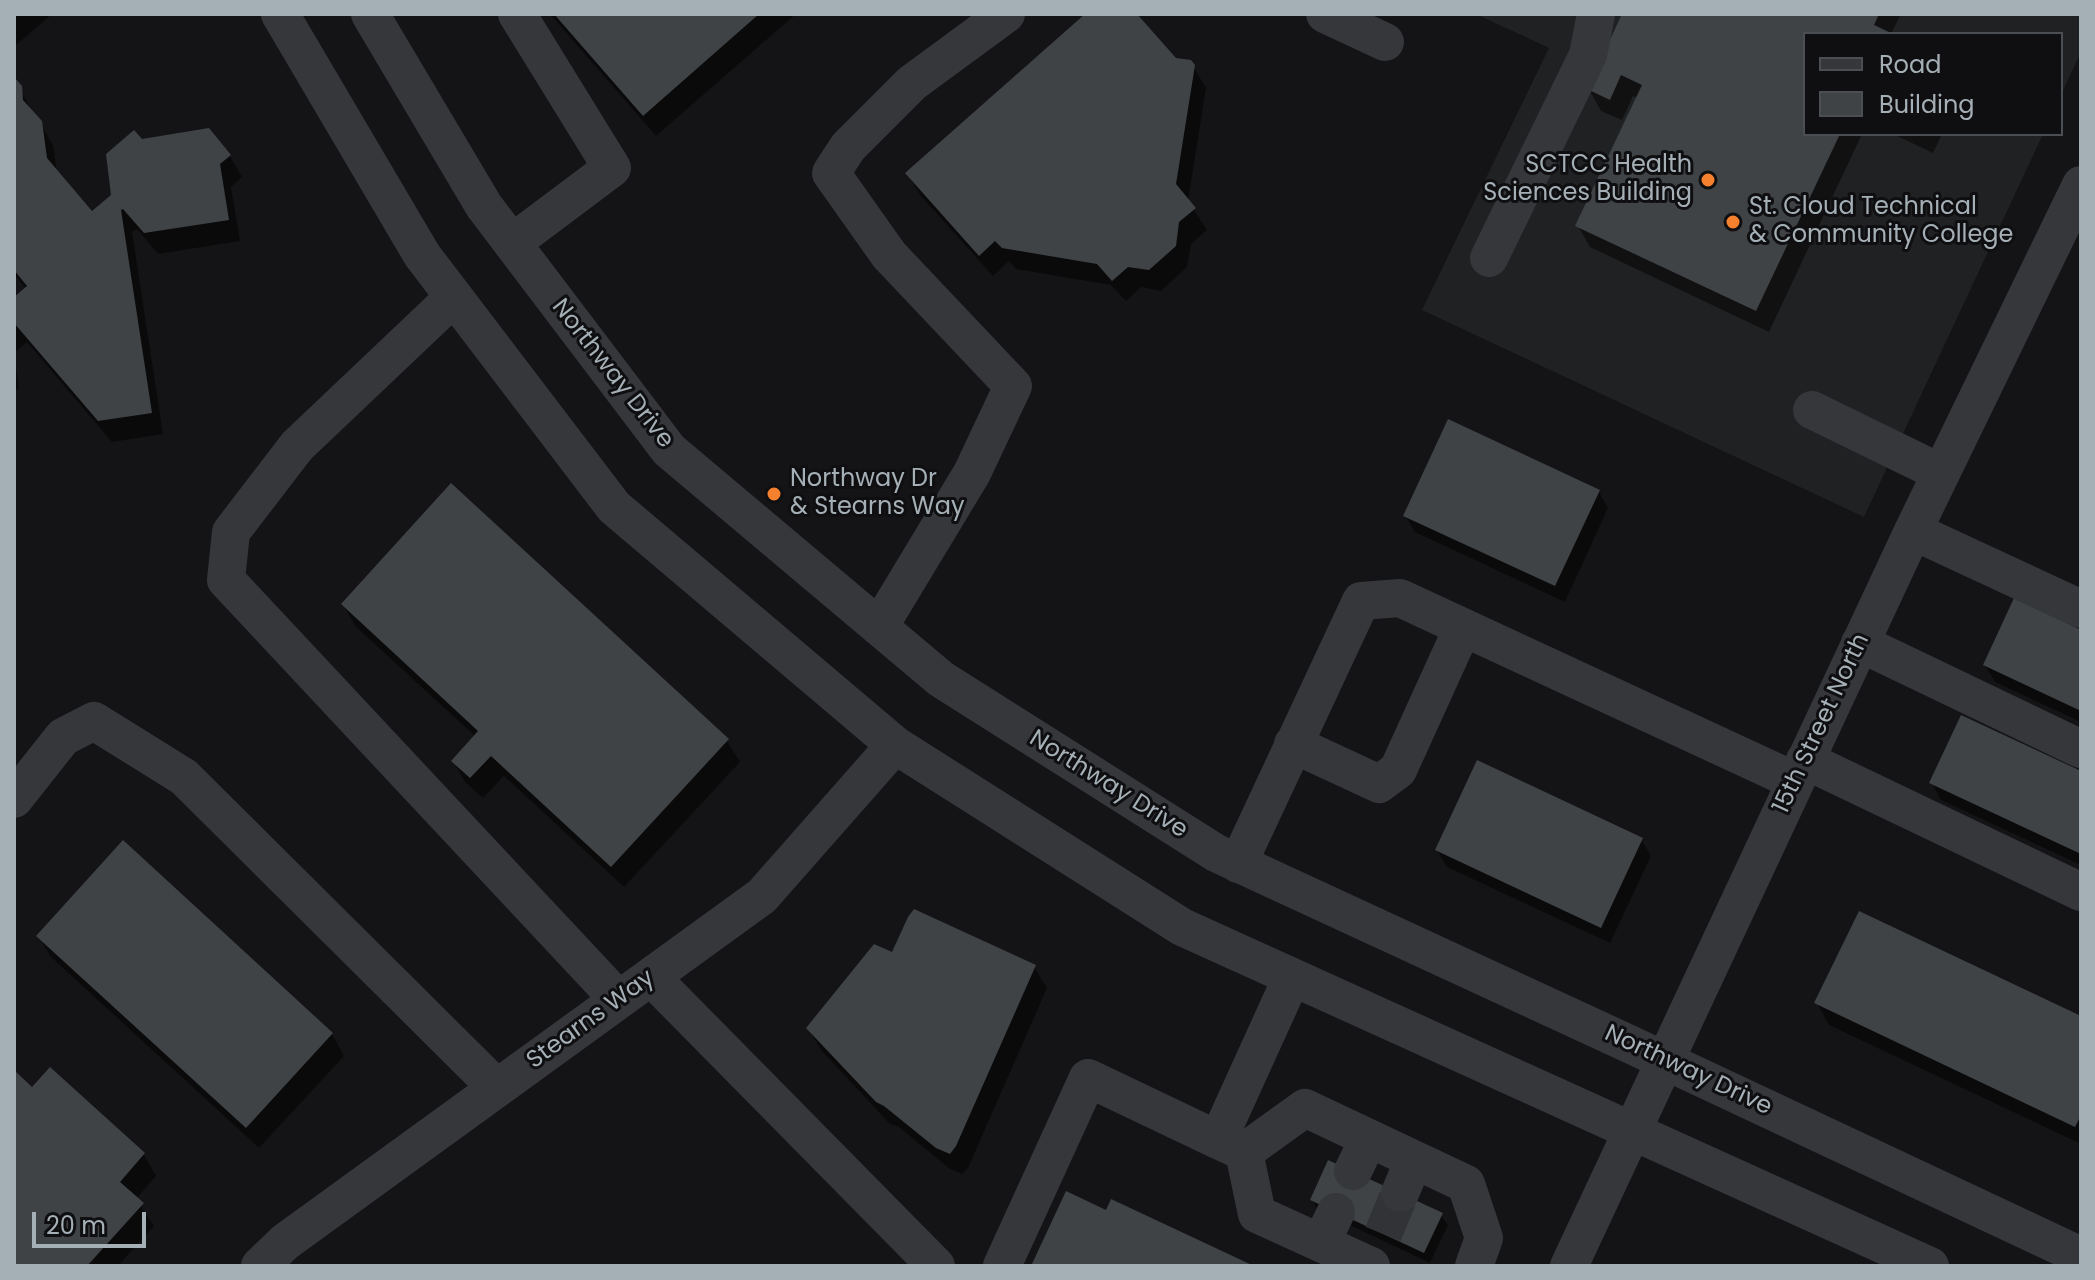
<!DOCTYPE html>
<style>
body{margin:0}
#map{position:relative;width:2095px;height:1280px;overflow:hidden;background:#141416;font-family:Poppins,sans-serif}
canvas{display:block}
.frame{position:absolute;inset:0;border:16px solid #a5afb6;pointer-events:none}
.legend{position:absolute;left:1803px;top:32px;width:260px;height:104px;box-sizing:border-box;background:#0f0f11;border:2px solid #4b4f53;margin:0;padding:10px 14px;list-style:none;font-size:24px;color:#a5afb6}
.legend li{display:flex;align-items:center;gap:16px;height:40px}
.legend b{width:40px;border:2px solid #4b4f53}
.scale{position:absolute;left:32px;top:1212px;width:114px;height:36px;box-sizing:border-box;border:4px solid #a5afb6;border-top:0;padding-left:10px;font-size:24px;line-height:28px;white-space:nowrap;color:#a5afb6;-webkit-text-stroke:6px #0f0f11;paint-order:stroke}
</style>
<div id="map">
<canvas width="2095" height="1280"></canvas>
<div class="frame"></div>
<ul class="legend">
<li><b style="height:10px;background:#35373b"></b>Road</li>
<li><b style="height:22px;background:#404346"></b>Building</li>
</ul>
<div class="scale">20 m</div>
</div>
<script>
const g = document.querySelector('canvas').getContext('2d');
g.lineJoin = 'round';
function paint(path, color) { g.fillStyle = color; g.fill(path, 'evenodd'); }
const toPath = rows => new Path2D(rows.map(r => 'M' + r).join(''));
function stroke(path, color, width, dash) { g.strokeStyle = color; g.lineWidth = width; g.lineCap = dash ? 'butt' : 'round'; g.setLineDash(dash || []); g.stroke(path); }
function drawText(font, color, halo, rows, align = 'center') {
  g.font = font + ' Poppins,sans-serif'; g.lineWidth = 6; g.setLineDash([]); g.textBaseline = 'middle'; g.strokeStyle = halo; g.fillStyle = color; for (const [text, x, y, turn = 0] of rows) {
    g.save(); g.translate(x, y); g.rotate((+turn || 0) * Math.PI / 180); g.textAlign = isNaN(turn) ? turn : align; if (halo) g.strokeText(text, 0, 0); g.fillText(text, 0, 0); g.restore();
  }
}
const built = toPath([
 [1476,14,2081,14,2081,52,2061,95,2061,34,1805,34,1805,134,2043,134,1864,517,1422,310,1549,48]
]);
const shadow = toPath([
 [14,14,52,14,14,47],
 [550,14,796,14,656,136],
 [1088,14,1134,14,1175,60,1193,66,1206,88,1188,201,1207,230,1191,244,1187,267,1161,291,1141,287,1126,301,1111,285,1016,269,1009,261,993,276,920,195,907,173],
 [1624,14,1901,14,1891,34,1805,34,1805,134,1862,134,1769,332,1590,247,1578,226,1638,98,1633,96,1622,120,1601,111,1589,89],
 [14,80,53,145,57,173,92,214,114,196,141,141,230,156,242,177,231,187,240,241,158,254,137,229,132,232,163,434,112,442,27,342,14,353,14,300,26,289,14,274],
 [1893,134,1942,134,1933,153],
 [14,354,19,388,14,392],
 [1599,492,1608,508,1565,602,1415,532,1405,515],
 [343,604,727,741,740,762,624,887,504,776,483,798,465,782,453,761,475,736,355,626],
 [2081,632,2081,722,1995,682,1985,665],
 [2081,773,2081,865,1941,800,1932,783],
 [1641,839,1651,856,1610,943,1447,867,1437,850],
 [38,936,332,1034,344,1056,259,1148,51,957],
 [893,955,1034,967,1047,988,968,1168,962,1174,950,1169,899,1127,890,1124,821,1050,808,1028],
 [1817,1003,2081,1018,2081,1144,1829,1025],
 [51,1070,144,1155,156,1176,136,1199,154,1226,118,1266,14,1266,14,1073,32,1089],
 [1312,1200,1441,1215,1448,1225,1430,1263,1318,1210]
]);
const building = toPath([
 [554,14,759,14,643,116],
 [1085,14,1137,14,1176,58,1191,60,1195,65,1176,184,1196,208,1179,222,1176,246,1149,270,1128,267,1112,281,1097,264,1002,248,995,241,979,256,905,173],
 [1622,14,1879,14,1874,25,1893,34,1805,34,1805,134,1840,134,1756,311,1575,226,1642,85,1621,75,1610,100,1587,89],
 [14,77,22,86,23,100,42,121,47,158,92,211,111,195,106,154,134,130,142,139,209,128,231,155,220,164,229,220,144,233,123,209,121,210,152,413,98,421,14,323,14,297,27,286,14,270],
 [1448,419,1600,490,1555,586,1403,516],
 [451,483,729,739,611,867,491,756,470,778,451,761,478,731,341,604],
 [2014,598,2081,630,2081,711,1983,665],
 [1961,715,2081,771,2081,854,1929,783],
 [1477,760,1643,838,1601,928,1435,850],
 [123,840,333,1033,246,1128,36,936],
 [914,909,1036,965,956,1146,950,1154,936,1148,884,1106,876,1102,806,1028,874,944,892,952,908,917],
 [1859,911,2081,1016,2081,1115,2075,1127,1814,1003],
 [50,1067,145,1153,120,1182,144,1203,87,1266,14,1266,14,1070,32,1087],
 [1328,1160,1443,1213,1424,1253,1310,1200],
 [1066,1191,1106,1210,1111,1199,1254,1266,1031,1266]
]);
const minorTunnel = toPath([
 [1383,1234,1400,1193]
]);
const minor = toPath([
 [280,14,422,255,614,507,895,745,1182,927,1930,1266],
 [370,14,484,206,669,450,941,679,1216,853,1625,1042,2081,1256],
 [1325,14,1385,42],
 [512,243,612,168,517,14],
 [1489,258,1588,55,1596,14],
 [454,297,297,446,231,532,226,580,619,1000],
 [1812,410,1941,473],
 [1913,531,2081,609],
 [879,627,972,473,1013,386,889,255,831,173,848,147,912,83,1006,14],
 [1860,643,2081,749],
 [1293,744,1379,784,1398,770,1463,627],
 [1805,760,2081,892],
 [14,799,63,737,94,721,184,777,497,1088],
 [1238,864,1361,601,1400,598,1795,781],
 [651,977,936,1266],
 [1218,1140,1244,1152,1305,1108,1466,1184,1484,1238,1474,1266],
 [1244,1152,1257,1214,1371,1266],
 [1353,1171,1369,1138],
 [1400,1193,1414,1160],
 [1321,1243,1336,1212],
 [260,1266,285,1242,762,896,895,745],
 [1002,1266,1088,1078,1218,1140,1292,977],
 [1569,1266,1913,531,2081,185]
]);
const markers = [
 [1708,180,8,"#f5802d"],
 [1733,222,8,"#f5802d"],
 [774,494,8,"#f5802d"]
];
const poiNames = [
 ["SCTCC Health",1692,166,"right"],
 ["Sciences Building",1692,194,"right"],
 ["St. Cloud Technical",1749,208],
 ["& Community College",1749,236],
 ["Northway Dr",790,480],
 ["& Stearns Way",790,508]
];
const streetNames = [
 ["Northway Drive",612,374,52],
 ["15th Street North",1822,724,-65],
 ["Northway Drive",1108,785,32],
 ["Stearns Way",591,1020,-36],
 ["Northway Drive",1688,1071,25]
];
paint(built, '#202123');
paint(shadow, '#0007');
paint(building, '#404346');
stroke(minorTunnel, '#313336', 38, [38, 19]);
stroke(minor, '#35373b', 38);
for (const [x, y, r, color] of markers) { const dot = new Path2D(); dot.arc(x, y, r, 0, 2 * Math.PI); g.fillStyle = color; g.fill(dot); stroke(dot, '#0f0f11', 3); }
drawText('24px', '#a5afb6', '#0f0f11', poiNames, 'left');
drawText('24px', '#a5afb6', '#0f0f11', streetNames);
</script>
